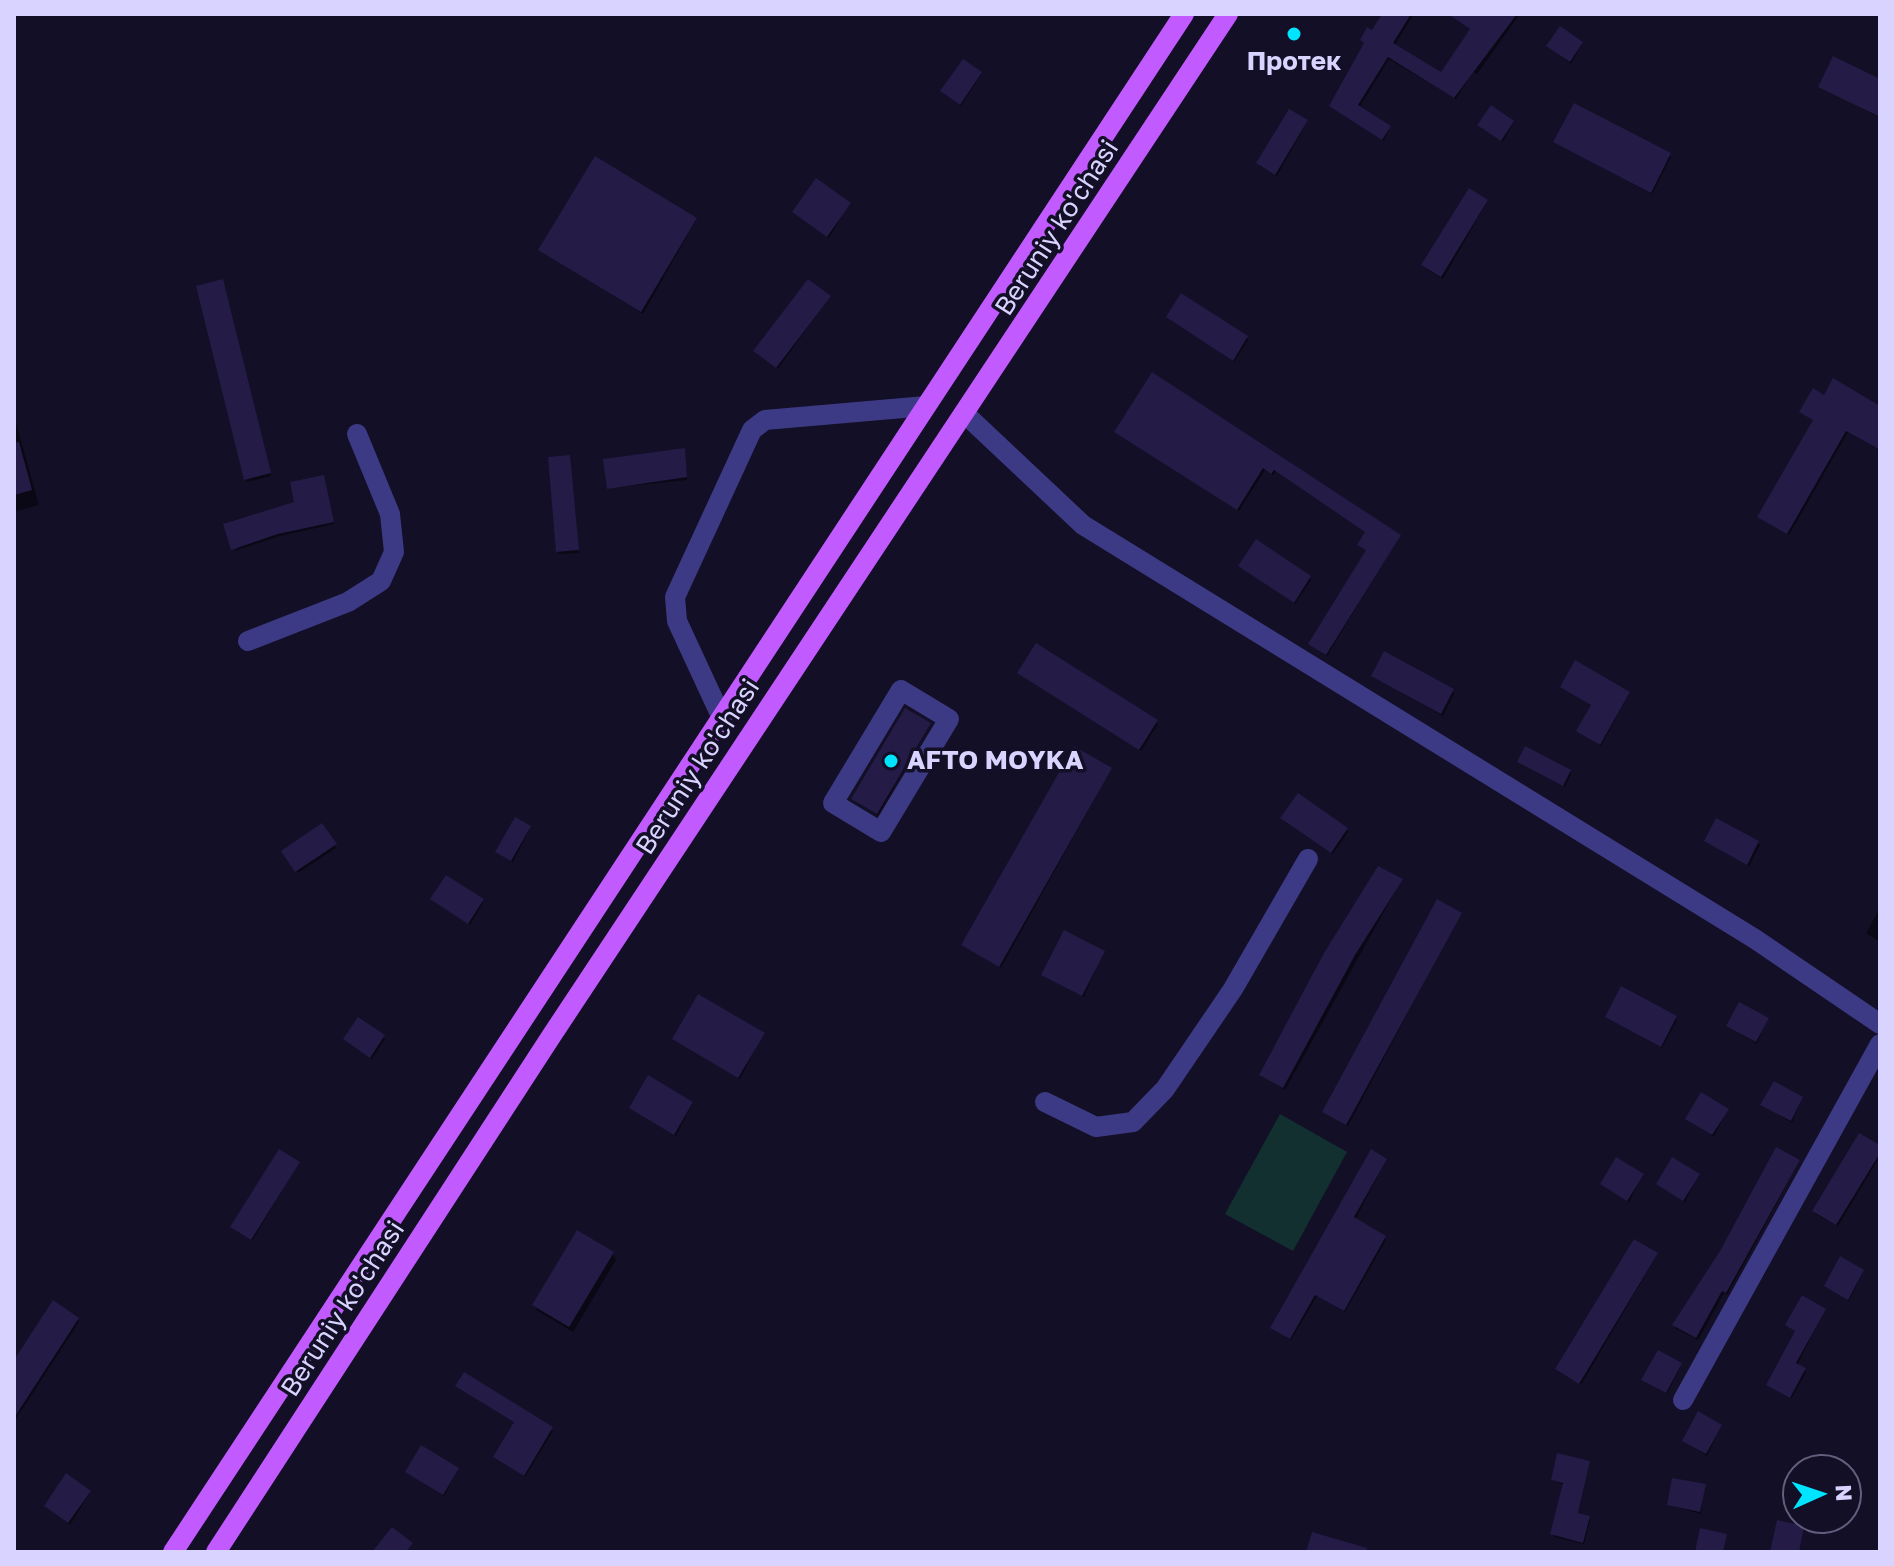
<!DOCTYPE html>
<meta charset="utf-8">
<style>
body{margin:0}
#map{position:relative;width:1894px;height:1566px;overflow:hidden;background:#130f26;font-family:"Golos Text",sans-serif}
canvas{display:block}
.frame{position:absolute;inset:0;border:16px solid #d9d4ff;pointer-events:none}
.north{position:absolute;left:1782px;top:1454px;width:80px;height:80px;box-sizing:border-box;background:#130f26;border:2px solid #625e7d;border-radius:50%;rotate:87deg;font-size:22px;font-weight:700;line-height:32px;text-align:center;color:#d9d4ff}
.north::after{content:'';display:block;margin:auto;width:28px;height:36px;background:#00e5ff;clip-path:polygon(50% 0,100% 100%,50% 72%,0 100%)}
</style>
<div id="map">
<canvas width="1894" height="1566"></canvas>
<div class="frame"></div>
<div class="north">N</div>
</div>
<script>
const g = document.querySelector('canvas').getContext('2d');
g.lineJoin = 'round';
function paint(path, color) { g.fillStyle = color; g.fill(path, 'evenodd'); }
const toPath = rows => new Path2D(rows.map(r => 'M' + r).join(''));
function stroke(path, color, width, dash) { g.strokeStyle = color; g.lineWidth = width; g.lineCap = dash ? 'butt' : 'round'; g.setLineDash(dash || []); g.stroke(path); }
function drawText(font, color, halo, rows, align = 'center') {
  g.font = font + ' "Golos Text",sans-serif'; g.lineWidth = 7; g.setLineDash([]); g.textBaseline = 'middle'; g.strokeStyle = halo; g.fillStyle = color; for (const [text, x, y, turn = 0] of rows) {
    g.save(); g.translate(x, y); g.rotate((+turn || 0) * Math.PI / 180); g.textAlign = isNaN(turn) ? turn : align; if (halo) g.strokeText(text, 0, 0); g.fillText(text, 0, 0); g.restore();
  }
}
const green = toPath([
 [1280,1114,1347,1152,1293,1251,1225,1214]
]);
const shadow = toPath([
 [1385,14,1414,14,1394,46,1442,75,1472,30,1448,14,1520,14,1477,74,1473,72,1456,99,1389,59,1359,108,1390,127,1384,141,1332,106],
 [1582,44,1571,64,1548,46],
 [981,74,961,106,944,94],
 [1880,81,1880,118,1820,87],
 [1307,122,1277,176,1260,166,1258,163],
 [1513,123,1503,142,1481,128],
 [1556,142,1669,154,1671,157,1652,194],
 [1487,202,1443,279,1425,268,1424,265],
 [849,204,829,238,796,214],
 [696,220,643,314,540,250],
 [223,283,271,476,247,482,246,479],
 [829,297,778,369,757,354],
 [1168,317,1247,338,1248,340,1234,362],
 [1153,375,1399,537,1327,656,1310,644,1368,551,1361,547,1367,533,1276,471,1273,475,1265,470,1239,511,1118,434],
 [1824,397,1880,408,1880,451,1848,432,1789,535,1760,517,1815,421],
 [14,416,39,505,14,512],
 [685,453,687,480,609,488],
 [569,457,579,553,559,554,558,552],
 [324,479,334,524,280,536,234,551],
 [1242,568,1310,577,1311,580,1295,604],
 [1021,675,1156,722,1158,724,1141,751],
 [1373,676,1453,691,1454,694,1443,716],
 [1563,687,1629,694,1601,746,1578,731,1593,706],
 [930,725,878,815,855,801,853,799],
 [1521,764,1570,772,1571,774,1565,787],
 [1111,769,1001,968,965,947,963,945],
 [1284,821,1346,829,1348,832,1333,854],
 [321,825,336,848,298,873,283,851],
 [530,828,513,862,499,854],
 [1706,841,1758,843,1760,845,1749,866],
 [1401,881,1285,1090,1263,1077,1261,1075],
 [433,899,482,901,483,903,470,925],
 [1880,908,1880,942,1866,933],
 [1460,914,1348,1126,1326,1114],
 [1103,952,1084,997,1043,975],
 [1607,1017,1676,1018,1677,1020,1662,1048],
 [1767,1019,1757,1044,1728,1026],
 [359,1020,385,1039,372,1059,345,1039],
 [763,1034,740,1079,674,1039],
 [1802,1098,1792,1123,1763,1105],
 [692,1104,676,1136,631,1108],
 [1727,1110,1714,1137,1689,1121],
 [1880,1147,1880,1156,1838,1226,1815,1214],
 [1386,1160,1355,1220,1386,1240,1345,1312,1317,1296,1291,1340,1274,1330],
 [1799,1162,1727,1295,1724,1293,1698,1340,1675,1328],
 [298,1164,252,1241,233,1229,232,1227],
 [1698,1175,1685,1202,1658,1184],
 [1642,1176,1629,1202,1602,1184],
 [612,1253,616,1260,573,1332,538,1311,534,1305],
 [1657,1255,1581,1385,1559,1372,1558,1369],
 [1863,1272,1849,1301,1826,1286],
 [1824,1310,1797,1366,1806,1372,1791,1399,1768,1385,1797,1332,1787,1325],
 [78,1319,79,1322,14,1422,14,1364],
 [1681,1365,1667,1394,1645,1382],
 [516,1423,553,1431,525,1477,495,1457],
 [1721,1426,1707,1456,1684,1441],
 [1589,1463,1578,1515,1590,1520,1584,1544,1554,1537,1564,1485,1553,1480],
 [457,1470,444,1496,407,1472],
 [1704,1486,1701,1514,1669,1505],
 [90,1493,70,1525,47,1508]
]);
const building = toPath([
 [1382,14,1411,14,1393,43,1441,72,1470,29,1448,14,1517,14,1454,98,1388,57,1358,105,1391,126,1382,140,1329,106,1364,43,1360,40,1367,27,1372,30],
 [1560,26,1583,42,1570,62,1546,46],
 [1833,56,1880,79,1880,117,1818,87],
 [963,59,982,72,960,105,940,91],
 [1574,103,1671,153,1651,193,1553,142],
 [1491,105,1514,121,1501,141,1477,125],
 [1289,109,1308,120,1275,175,1256,163],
 [595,156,697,218,641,312,538,250],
 [816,178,851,203,827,237,792,212],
 [1469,188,1488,200,1441,277,1421,265],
 [223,279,271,473,244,480,196,286],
 [808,279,831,296,776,368,753,351],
 [1181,293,1248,336,1233,361,1166,317],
 [1152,372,1401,535,1326,655,1308,644,1366,550,1357,545,1365,532,1274,470,1271,474,1263,468,1237,510,1114,432],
 [1833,378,1880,406,1880,450,1846,431,1787,534,1757,517,1813,420,1799,412,1813,388,1824,395],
 [19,442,32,490,14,495,14,443],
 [685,448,687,477,607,489,603,459],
 [570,455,579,550,556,552,548,457],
 [324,475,334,522,278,534,231,550,223,524,294,502,290,482],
 [1256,539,1311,576,1294,603,1238,566],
 [1036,643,1158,720,1139,750,1017,673],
 [1384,651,1454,689,1441,714,1371,676],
 [1575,660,1630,692,1600,745,1576,731,1591,705,1560,687],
 [905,708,931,723,877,814,851,799],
 [1074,746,1112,768,999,967,961,945],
 [1525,746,1571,770,1563,786,1517,762],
 [1298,793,1348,828,1331,853,1280,818],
 [515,817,531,826,511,861,495,852],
 [1716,818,1759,841,1747,865,1704,841],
 [322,823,337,844,295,872,281,851],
 [1378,866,1403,879,1355,955,1283,1088,1259,1075,1324,953],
 [446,875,484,899,468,924,430,899],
 [1437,899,1462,913,1346,1125,1322,1112],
 [1064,930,1105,951,1082,996,1041,975],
 [1621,986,1677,1016,1661,1047,1605,1017],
 [698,994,765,1033,738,1078,672,1039],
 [1739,1002,1769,1018,1756,1042,1726,1026],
 [358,1017,385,1035,370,1058,343,1039],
 [648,1075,693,1102,674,1135,629,1108],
 [1774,1081,1803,1097,1791,1121,1760,1105],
 [1701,1092,1729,1109,1712,1135,1685,1119],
 [1859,1133,1880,1145,1880,1153,1836,1225,1812,1211],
 [1776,1147,1800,1160,1726,1293,1722,1291,1696,1338,1672,1325,1720,1251],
 [279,1149,300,1162,251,1240,230,1227],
 [1371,1149,1387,1159,1354,1217,1386,1236,1344,1311,1315,1295,1290,1339,1270,1328],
 [1616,1157,1644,1174,1627,1201,1600,1184],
 [1672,1157,1700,1174,1683,1201,1656,1184],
 [577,1230,614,1252,569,1327,532,1305],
 [1634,1239,1658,1253,1579,1384,1555,1369],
 [1840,1256,1864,1270,1848,1300,1824,1286],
 [1802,1295,1826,1309,1796,1363,1806,1368,1790,1398,1766,1385,1795,1331,1785,1325],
 [53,1300,79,1318,14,1418,14,1360],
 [1658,1350,1682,1363,1666,1393,1641,1380],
 [464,1372,553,1427,524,1476,493,1457,514,1422,455,1386],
 [1698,1411,1722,1425,1706,1454,1682,1441],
 [421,1445,459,1468,443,1495,405,1472],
 [1557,1453,1590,1461,1578,1513,1590,1516,1583,1543,1550,1534,1563,1483,1551,1480],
 [66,1473,91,1491,68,1523,44,1506],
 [1672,1478,1706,1484,1700,1512,1667,1505],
 [1777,1520,1804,1526,1799,1552,1770,1552],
 [392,1527,413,1543,406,1552,372,1552],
 [1700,1528,1727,1534,1723,1552,1695,1552],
 [1312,1532,1367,1548,1366,1552,1306,1552]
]);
const minor = toPath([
 [964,413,1083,525,1755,939,1880,1024],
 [248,641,348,602,381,581,394,552,390,514,357,434],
 [901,690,949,719,881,832,833,803,901,690],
 [721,716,677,621,675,597,752,430,765,420,926,406],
 [1045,1102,1096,1127,1133,1122,1165,1089,1233,989,1308,859],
 [1683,1400,1880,1044]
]);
const major = toPath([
 [173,1552,1184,14],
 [216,1552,552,1035,1228,14]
]);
const markers = [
 [1294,34,8,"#00e5ff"],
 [891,761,8,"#00e5ff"]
];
const poiNames = [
 ["Протек",1294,62],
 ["AFTO MOYKA",907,761,"left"]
];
const streetNames = [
 ["Beruniy ko'chasi",1057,228,-57],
 ["Beruniy ko'chasi",698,767,-57],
 ["Beruniy ko'chasi",343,1309,-57]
];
paint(green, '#12302f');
paint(shadow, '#0007');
paint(building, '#241b47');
stroke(minor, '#3d3a85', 20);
stroke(major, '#c25bff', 20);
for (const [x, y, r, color] of markers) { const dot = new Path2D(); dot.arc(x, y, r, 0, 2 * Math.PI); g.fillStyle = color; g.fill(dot); stroke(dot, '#130f26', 3); }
drawText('bold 26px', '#d9d4ff', '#130f26', poiNames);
drawText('26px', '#d9d4ff', '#130f26', streetNames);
</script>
